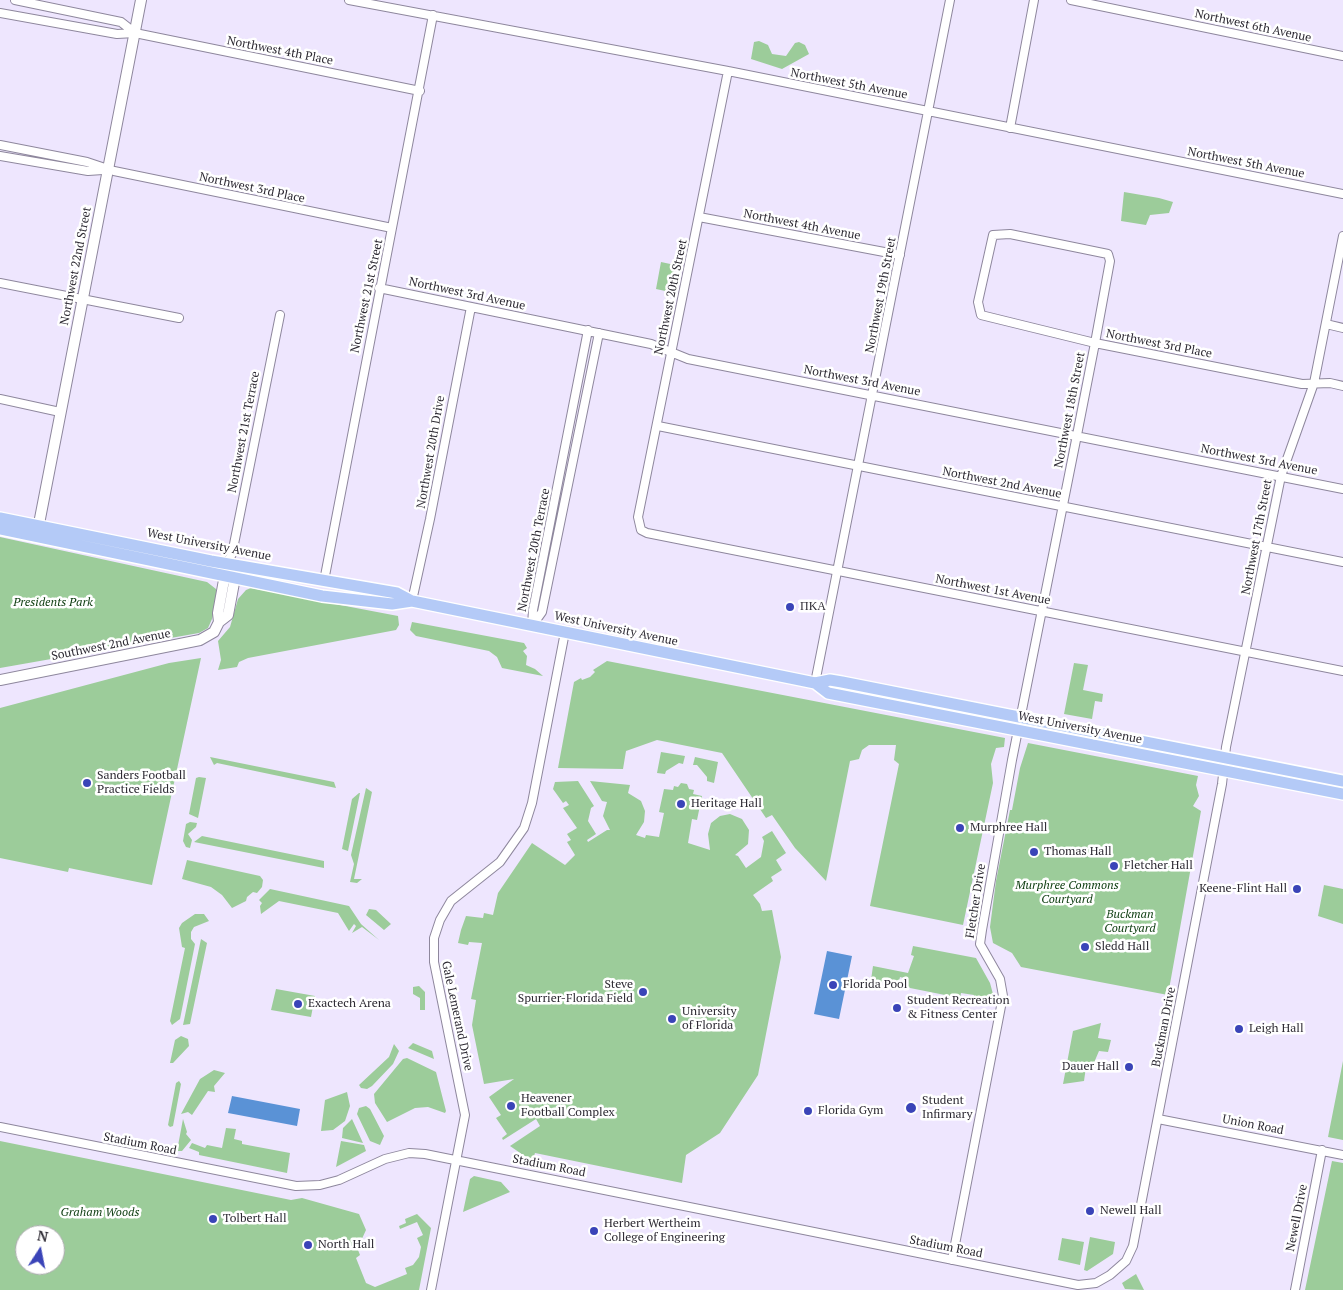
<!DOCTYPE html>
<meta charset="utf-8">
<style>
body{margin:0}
#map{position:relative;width:1343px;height:1290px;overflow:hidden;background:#eee6fe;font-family:"PT Serif",serif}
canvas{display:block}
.north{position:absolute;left:15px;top:1225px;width:50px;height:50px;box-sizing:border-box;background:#fff;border:1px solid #abaaad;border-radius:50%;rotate:11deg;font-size:14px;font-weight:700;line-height:20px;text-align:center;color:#2d2a33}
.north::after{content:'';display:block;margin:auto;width:18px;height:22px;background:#3a44b8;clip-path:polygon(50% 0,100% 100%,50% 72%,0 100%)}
</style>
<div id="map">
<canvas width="1343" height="1290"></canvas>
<div class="north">N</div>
</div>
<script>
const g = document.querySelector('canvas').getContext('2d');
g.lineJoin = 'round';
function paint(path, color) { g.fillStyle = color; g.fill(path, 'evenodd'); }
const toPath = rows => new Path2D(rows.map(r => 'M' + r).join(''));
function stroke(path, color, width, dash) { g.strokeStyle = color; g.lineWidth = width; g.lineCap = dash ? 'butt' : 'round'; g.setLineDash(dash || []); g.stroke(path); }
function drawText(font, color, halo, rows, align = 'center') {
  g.font = font + ' "PT Serif",serif'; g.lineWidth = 5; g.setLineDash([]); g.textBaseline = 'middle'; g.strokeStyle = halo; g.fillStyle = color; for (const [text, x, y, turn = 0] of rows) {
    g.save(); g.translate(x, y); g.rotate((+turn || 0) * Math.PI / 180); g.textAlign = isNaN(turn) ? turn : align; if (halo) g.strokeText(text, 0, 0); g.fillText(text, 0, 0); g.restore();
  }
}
const green = toPath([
 [759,41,768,45,772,54,786,56,795,43,799,42,805,45,809,54,782,69,751,59,754,42],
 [1124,192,1159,198,1173,202,1169,213,1150,215,1146,225,1121,221],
 [661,262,675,265,670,292,656,289],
 [0,537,207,582,216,589,217,597,212,619,208,628,199,633,0,668],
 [251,588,398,616,399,625,396,630,248,658,239,662,237,667,218,670,221,660,218,641,230,627,238,599,246,590],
 [412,622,524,643,527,648,523,651,527,656,526,665,535,669,543,676,502,668,497,657,489,651,416,636,410,630],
 [201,658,152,885,69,868,68,872,0,858,0,708,169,663],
 [607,661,1005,738,1004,747,996,748,991,764,993,783,963,925,870,906,899,764,894,760,896,745,869,745,862,750,859,759,850,761,826,881,795,848,772,815,766,818,722,753,657,740,626,751,623,769,558,768,574,682,581,678,582,680,590,677,595,672,593,670],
 [1074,663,1088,665,1083,690,1103,694,1102,702,1095,701,1092,719,1064,714],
 [1028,743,1198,776,1196,785,1199,796,1193,806,1201,811,1168,995,1021,967,1012,953,993,943,990,927,996,881,1010,810,1012,810,1020,768],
 [661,752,685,756,683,764,679,763,666,771,665,774,657,773],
 [210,757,334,782,336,788,217,763,214,765],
 [695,757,718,762,714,783,707,781,707,777,697,765,693,765],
 [199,777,206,778,198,818,189,814,196,778],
 [578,781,594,806,591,808,588,821,596,834,587,840,588,842,607,830,610,830,603,816,607,802,602,801,590,781,630,785,628,793,641,801,645,811,644,822,636,835,645,838,646,835,659,837,664,813,659,812,664,789,673,790,674,786,678,787,681,783,687,784,689,789,694,790,693,794,702,796,697,820,692,819,688,843,710,850,708,834,711,823,720,816,730,814,742,819,749,830,748,844,735,855,738,856,746,868,761,857,764,841,762,837,772,831,786,853,776,860,782,870,771,877,773,881,753,895,760,904,762,911,772,910,781,957,758,1075,720,1133,686,1155,682,1183,535,1153,533,1159,526,1157,510,1146,540,1126,536,1119,503,1140,502,1138,507,1134,496,1118,501,1115,489,1097,514,1079,484,1084,472,1025,476,1000,471,999,482,943,469,942,468,945,458,943,461,930,466,916,483,918,484,913,493,915,498,893,532,843,565,865,575,855,567,842,571,840,567,834,577,828,563,808,569,805,566,801,563,803,553,789,555,782],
 [366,788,372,792,354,879,362,879,357,883,350,882,354,864,351,855],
 [359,793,360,793,348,851,342,849,352,799],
 [190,822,197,823,196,827,188,834,192,840,190,848,186,847,183,841,186,824],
 [202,836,324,861,324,868,194,842],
 [187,860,260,876,263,880,262,887,257,893,253,892,247,897,246,901,232,908,222,895,211,887,182,879],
 [1324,885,1343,889,1343,924,1318,916],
 [270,889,349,906,361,924,379,940,362,927,352,933,356,926,354,924,349,931,338,913,279,901,261,914,260,906,262,903,259,900],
 [369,909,376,910,391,924,384,930,366,915],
 [195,914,204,914,209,921,194,927,191,932,191,939,195,944,180,1019,172,1025,170,1021,185,948,182,947,179,928,182,923],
 [201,939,207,943,190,1024,183,1025],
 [913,946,976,958,990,983,993,994,991,1003,973,1000,974,995,961,993,960,998,905,987,907,979,900,977,898,985,871,980,873,966,908,973,914,956,911,955],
 [419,986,425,992,425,1010,420,1010,420,998,413,994,413,987],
 [276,989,315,996,311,1017,271,1010],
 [1101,1023,1098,1038,1111,1040,1108,1052,1099,1051,1093,1065,1086,1067,1084,1081,1063,1084,1073,1031],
 [181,1036,188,1039,189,1046,173,1063,170,1063,175,1040],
 [413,1043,432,1051,434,1059,408,1048],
 [394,1044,399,1051,393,1064,372,1086,367,1089,361,1088,359,1085,389,1057],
 [407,1058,436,1072,446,1111,445,1113,428,1107,415,1108,387,1122,375,1103,374,1094,403,1059],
 [1343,1061,1343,1140,1328,1137],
 [214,1070,225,1073,214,1086,215,1092,208,1091,192,1115,188,1112,181,1114,200,1079],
 [179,1081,181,1084,173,1126,170,1127,168,1125,176,1083],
 [347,1092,350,1106,345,1121,333,1130,321,1131,325,1100],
 [366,1106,370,1109,384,1136,380,1145,370,1141,357,1114,359,1108],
 [183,1119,187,1132,186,1134,191,1140,182,1151,177,1151],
 [352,1119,363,1143,342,1138,343,1128],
 [226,1128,236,1129,234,1139,242,1141,242,1144,290,1153,287,1173,199,1155,199,1152,189,1148,192,1143,205,1148,207,1145,222,1148],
 [0,1141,291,1200,302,1198,359,1214,366,1230,360,1243,356,1245,360,1255,356,1258,366,1283,375,1287,407,1274,405,1268,413,1265,419,1257,421,1247,417,1238,423,1235,417,1222,400,1229,399,1226,406,1223,405,1219,417,1214,431,1228,419,1290,0,1290],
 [25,1235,55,1235,55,1265,25,1265],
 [341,1141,364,1145,366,1151,336,1167],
 [1332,1161,1343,1163,1343,1290,1305,1290],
 [474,1176,501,1182,510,1192,463,1212,470,1179],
 [1090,1237,1115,1242,1113,1254,1087,1271,1084,1270],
 [1062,1238,1084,1242,1080,1265,1058,1260],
 [1136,1274,1144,1290,1125,1289,1122,1283]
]);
const water = toPath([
 [827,951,852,956,839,1019,814,1014],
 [232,1096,300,1109,297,1126,228,1113]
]);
const street = toPath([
 [15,0,121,22,135,33],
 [349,0,728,71,1343,194],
 [1071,0,1343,56],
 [0,13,117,34,135,33,420,91],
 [728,71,638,517,641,530,647,533,1343,671],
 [1010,128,1034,0],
 [0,145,87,162,114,171,392,228],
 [0,156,88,171,103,170],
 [699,217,900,255],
 [0,283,179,318],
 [379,288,651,344,688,359,1343,489],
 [1326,324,1343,328],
 [0,399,60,412],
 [658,426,1343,562],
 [227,563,232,554,280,315],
 [324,581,433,15],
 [412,601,430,519,471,307],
 [532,625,533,610,588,330],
 [532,626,542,612,599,333],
 [815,683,950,0],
 [1158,1119,1343,1155],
 [0,1127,296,1186,320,1185,339,1180,385,1159,409,1153,425,1154,1078,1285,1096,1283,1110,1275,1126,1261,1133,1246,1222,784,1226,747,1281,476,1314,383,1343,236],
 [952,1260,1003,996,1000,979,980,944,982,930,1012,760,1077,435,1095,343,1110,261,1108,254,1010,234,993,235,978,302,981,315,1095,343,1302,384,1330,383,1343,386],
 [431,1290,465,1115,434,962,434,938,440,920,451,901,500,862,524,828,532,803,565,632],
 [1295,1290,1322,1150]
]);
const secondary = toPath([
 [37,534,141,0],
 [219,622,218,613,226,569],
 [0,680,200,640,214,632,219,622,228,615,236,572]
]);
const primary = toPath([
 [0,518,211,561,397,593,412,601,815,683,830,680,842,682,1343,781],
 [0,529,322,596,392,604,412,601],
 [815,683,828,693,1343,794]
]);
const markers = [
 [790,607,5,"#3a44b8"],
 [87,783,5,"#3a44b8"],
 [681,804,5,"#3a44b8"],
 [960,828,5,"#3a44b8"],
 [1034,852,5,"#3a44b8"],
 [1114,866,5,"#3a44b8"],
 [1297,889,5,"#3a44b8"],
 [1085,947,5,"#3a44b8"],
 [833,985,5,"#3a44b8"],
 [643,992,5,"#3a44b8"],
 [298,1004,5,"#3a44b8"],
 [897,1008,5,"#3a44b8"],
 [672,1019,5,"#3a44b8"],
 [1239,1029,5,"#3a44b8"],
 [1129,1067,5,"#3a44b8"],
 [511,1106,5,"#3a44b8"],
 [911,1108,6,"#3a44b8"],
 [808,1111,5,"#3a44b8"],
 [1090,1211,5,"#3a44b8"],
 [213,1219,5,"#3a44b8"],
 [594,1231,5,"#3a44b8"],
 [308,1245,5,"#3a44b8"]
];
const streetNames = [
 ["Northwest 6th Avenue",1253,26,12],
 ["Northwest 4th Place",280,51,11],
 ["Northwest 5th Avenue",849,84,11],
 ["Northwest 5th Avenue",1246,163,11],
 ["Northwest 3rd Place",252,188,12],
 ["Northwest 4th Avenue",802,225,11],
 ["Northwest 22nd Street",76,266,-79],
 ["Northwest 3rd Avenue",467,294,12],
 ["Northwest 19th Street",881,295,-79],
 ["Northwest 21st Street",367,296,-78],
 ["Northwest 20th Street",671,297,-78],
 ["Northwest 3rd Place",1159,344,11],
 ["Northwest 3rd Avenue",862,381,11],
 ["Northwest 18th Street",1070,410,-79],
 ["Northwest 21st Terrace",244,432,-79],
 ["Northwest 20th Drive",431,452,-80],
 ["Northwest 3rd Avenue",1259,460,11],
 ["Northwest 2nd Avenue",1002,483,11],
 ["Northwest 17th Street",1257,537,-79],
 ["West University Avenue",209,545,11],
 ["Northwest 20th Terrace",534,550,-79],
 ["Northwest 1st Avenue",993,590,11],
 ["West University Avenue",616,629,12],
 ["Southwest 2nd Avenue",111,645,-11],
 ["West University Avenue",1080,728,11],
 ["Fletcher Drive",976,901,-81],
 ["Gale Lemerand Drive",457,1016,78],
 ["Buckman Drive",1164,1027,-79],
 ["Union Road",1253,1125,11],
 ["Stadium Road",140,1144,11],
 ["Stadium Road",549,1166,11],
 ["Newell Drive",1297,1218,-79],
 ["Stadium Road",946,1247,11]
];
const parkNames = [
 ["Presidents Park",53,603],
 ["Murphree Commons",1067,886],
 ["Courtyard",1067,900],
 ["Buckman",1130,915],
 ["Courtyard",1130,929],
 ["Graham Woods",100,1213]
];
const poiNames = [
 ["ΠΚΑ",800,607],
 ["Sanders Football",97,776],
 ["Practice Fields",97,790],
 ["Heritage Hall",691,804],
 ["Murphree Hall",970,828],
 ["Thomas Hall",1044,852],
 ["Fletcher Hall",1124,866],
 ["Keene-Flint Hall",1287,889,"right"],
 ["Sledd Hall",1095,947],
 ["Steve",633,985,"right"],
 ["Spurrier-Florida Field",633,999,"right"],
 ["Florida Pool",843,985],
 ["Student Recreation",907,1001],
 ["& Fitness Center",907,1015],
 ["Exactech Arena",308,1004],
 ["University",682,1012],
 ["of Florida",682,1026],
 ["Leigh Hall",1249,1029],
 ["Dauer Hall",1119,1067,"right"],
 ["Heavener",521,1099],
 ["Football Complex",521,1113],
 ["Student",922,1101],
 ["Infirmary",922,1115],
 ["Florida Gym",818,1111],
 ["Newell Hall",1100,1211],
 ["Tolbert Hall",223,1219],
 ["Herbert Wertheim",604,1224],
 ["College of Engineering",604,1238],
 ["North Hall",318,1245]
];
paint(green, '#9ccc9a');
paint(water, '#5a92d6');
stroke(street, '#8e879d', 10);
stroke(secondary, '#8e879d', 12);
stroke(primary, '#fff', 14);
stroke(street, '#fff', 8);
stroke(secondary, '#fff', 10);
stroke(primary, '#b4caf7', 11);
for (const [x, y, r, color] of markers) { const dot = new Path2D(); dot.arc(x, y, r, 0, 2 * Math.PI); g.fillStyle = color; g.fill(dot); stroke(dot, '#fff', 2); }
drawText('12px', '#2d2a33', '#fff', streetNames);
drawText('italic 12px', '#0b3b0e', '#fff', parkNames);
drawText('12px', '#2d2a33', '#fff', poiNames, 'left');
</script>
